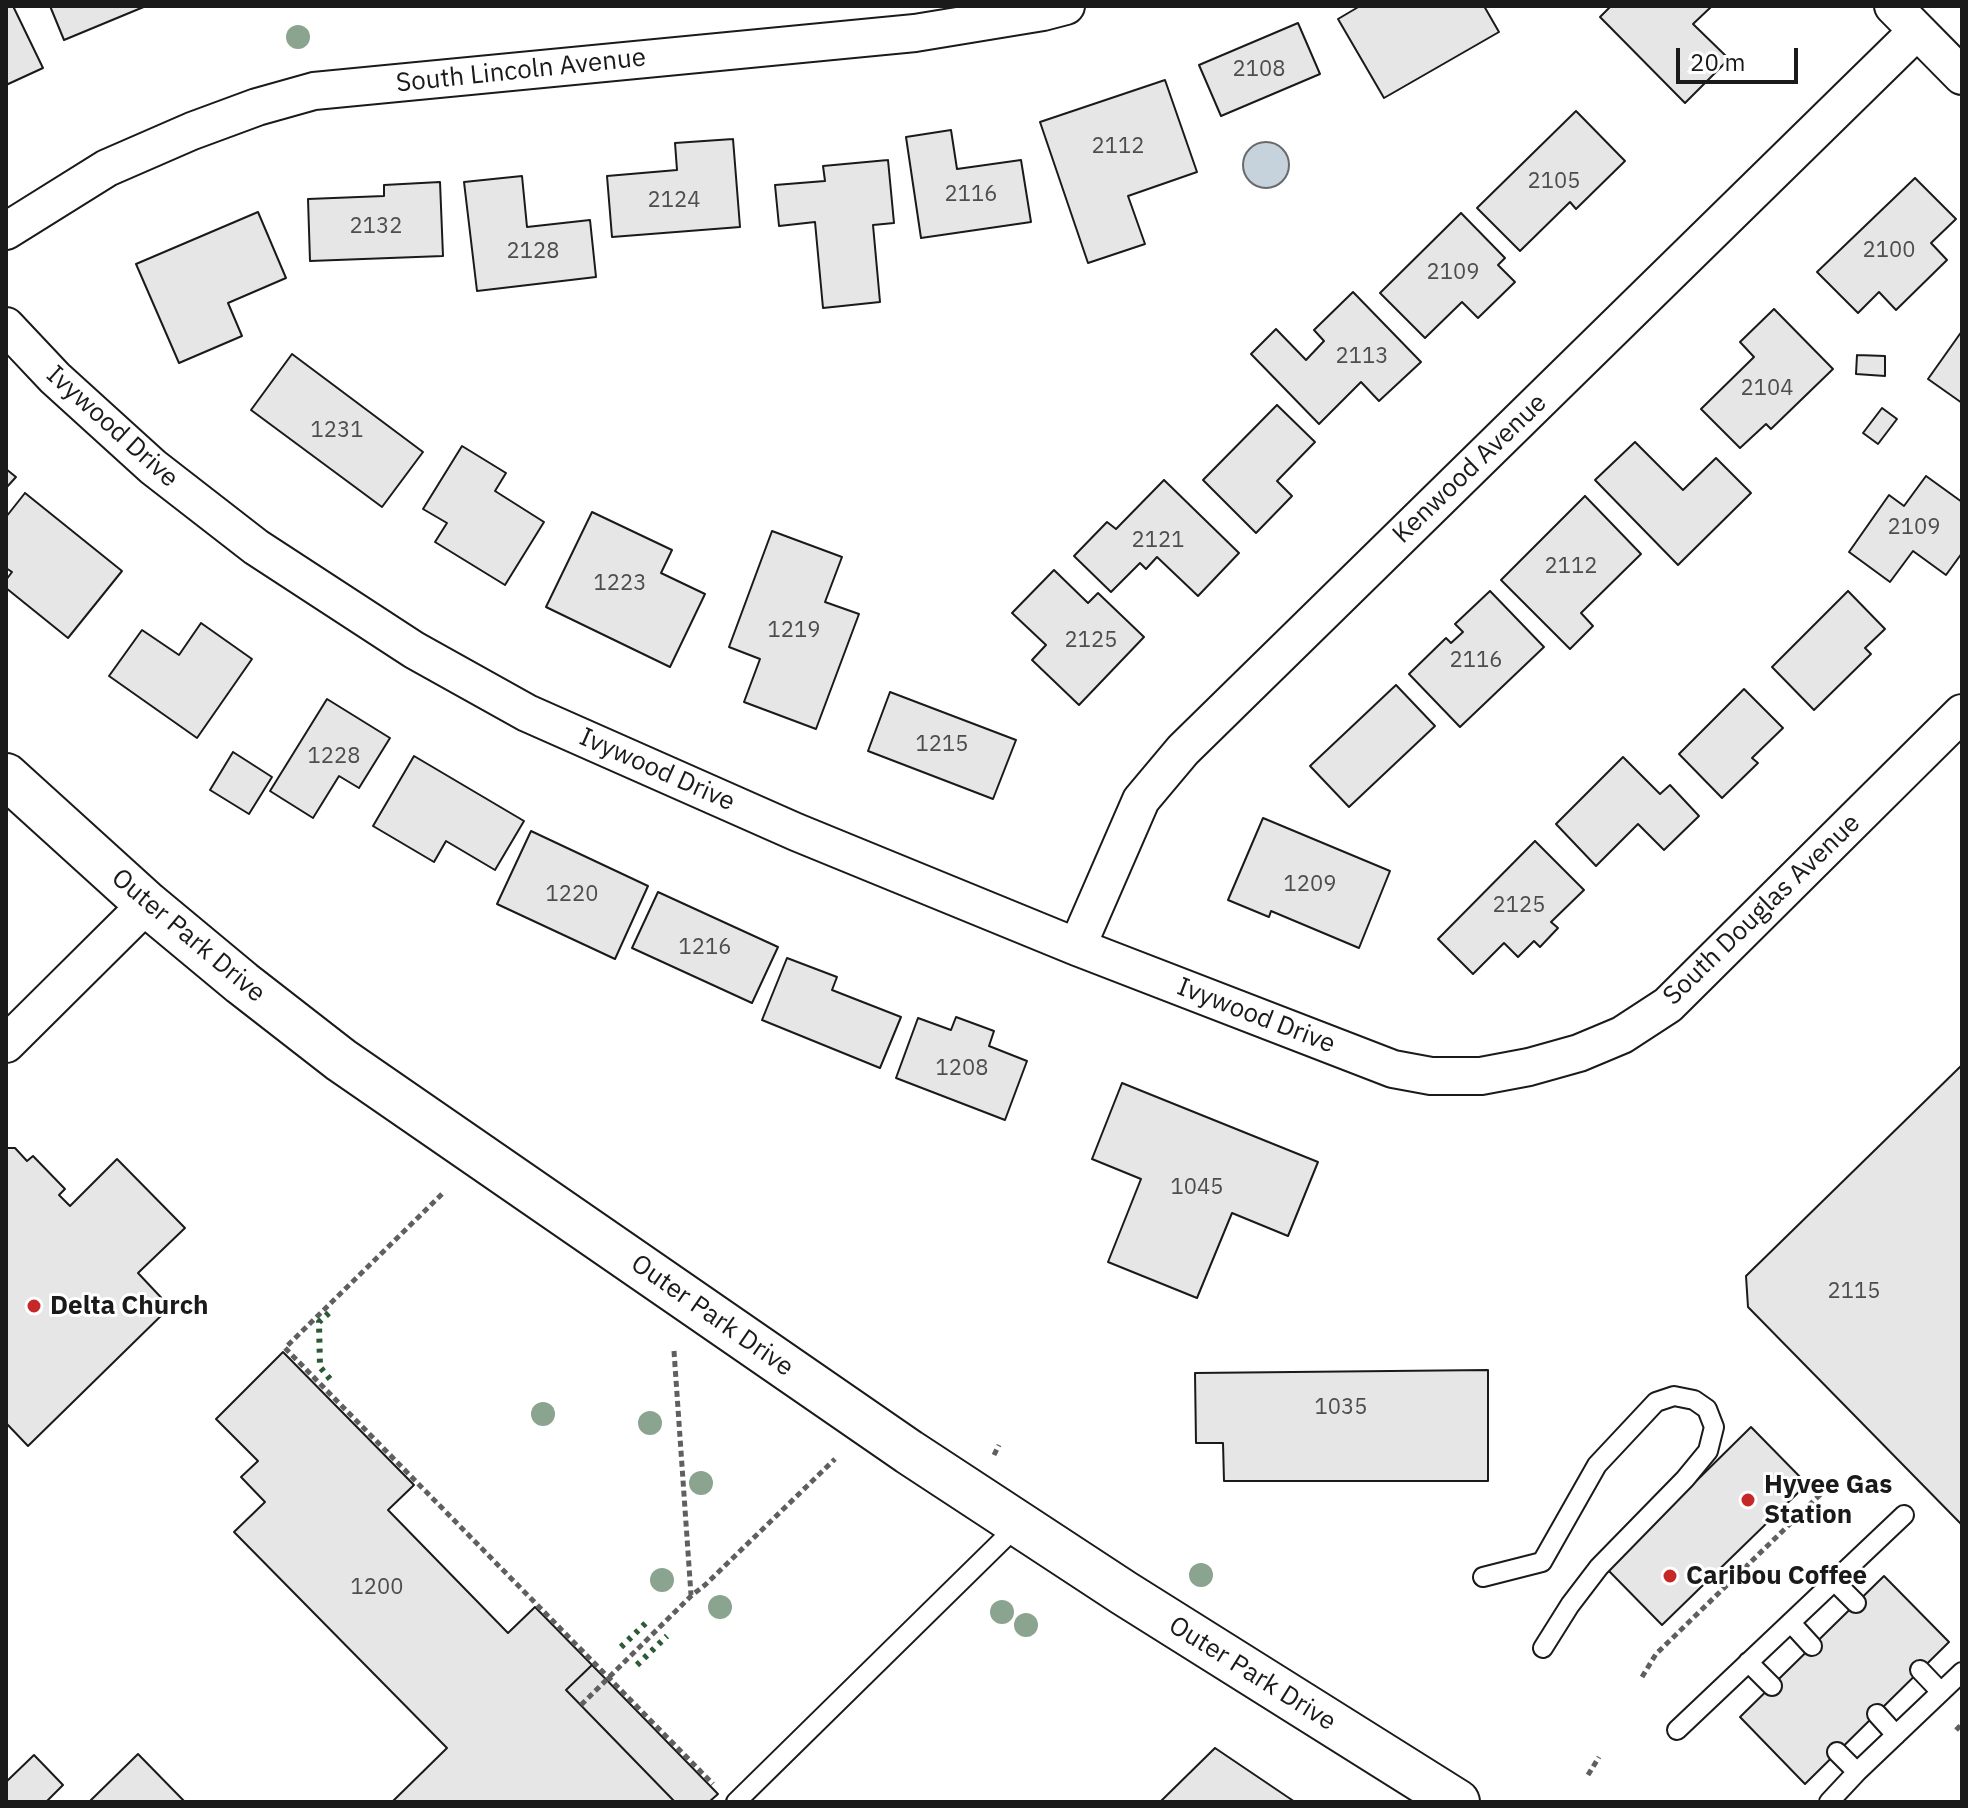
<!DOCTYPE html>
<style>
body{margin:0}
#map{position:relative;width:1968px;height:1808px;overflow:hidden;background:#fff;font-family:"IBM Plex Sans",sans-serif}
canvas{display:block}
.frame{position:absolute;inset:0;border:8px solid #1a1a1a;pointer-events:none}
.scale{position:absolute;left:1676px;top:48px;width:122px;height:36px;box-sizing:border-box;border:4px solid #1a1a1a;border-top:0;padding-left:10px;font-size:24px;line-height:28px;white-space:nowrap;color:#1a1a1a;-webkit-text-stroke:6px #fff;paint-order:stroke}
</style>
<div id="map">
<canvas width="1968" height="1808"></canvas>
<div class="frame"></div>
<div class="scale">20 m</div>
</div>
<script>
const g = document.querySelector('canvas').getContext('2d');
g.lineJoin = 'round';
function paint(path, color) { g.fillStyle = color; g.fill(path, 'evenodd'); }
const toPath = rows => new Path2D(rows.map(r => 'M' + r).join(''));
function stroke(path, color, width, dash) { g.strokeStyle = color; g.lineWidth = width; g.lineCap = dash ? 'butt' : 'round'; g.setLineDash(dash || []); g.stroke(path); }
function drawText(font, color, halo, rows, align = 'center') {
  g.font = font + ' "IBM Plex Sans",sans-serif'; g.lineWidth = 6; g.setLineDash([]); g.textBaseline = 'middle'; g.strokeStyle = halo; g.fillStyle = color; for (const [text, x, y, turn = 0] of rows) {
    g.save(); g.translate(x, y); g.rotate((+turn || 0) * Math.PI / 180); g.textAlign = isNaN(turn) ? turn : align; if (halo) g.strokeText(text, 0, 0); g.fillText(text, 0, 0); g.restore();
  }
}
const water = toPath([
 '1243 165a23 23 0 1 1 46 0a23 23 0 1 1-46 0Z'
]);
const building = toPath([
 [6,6,13,6,43,68,6,85,6,6],
 [50,6,146,6,64,40,50,6],
 [1360,6,1484,6,1499,32,1384,98,1338,19,1360,6],
 [1611,6,1712,6,1693,24,1729,59,1685,103,1600,17,1611,6],
 [1298,23,1320,74,1221,116,1199,65,1298,23],
 [1165,80,1197,172,1128,196,1145,244,1088,263,1040,122,1165,80],
 [1576,111,1625,161,1576,209,1570,202,1520,251,1477,208,1576,111],
 [951,130,957,169,1021,160,1031,222,921,238,906,137,951,130],
 [733,139,740,227,612,237,607,176,677,170,675,143,733,139],
 [888,160,894,223,873,225,880,302,823,308,815,222,779,226,775,185,825,181,823,166,888,160],
 [522,176,527,227,590,220,596,277,477,291,464,182,522,176],
 [1915,178,1956,219,1931,243,1947,260,1896,310,1879,292,1858,313,1817,272,1915,178],
 [440,182,443,256,310,261,308,199,384,196,384,185,440,182],
 [258,212,286,278,228,303,242,336,179,363,136,264,258,212],
 [1461,213,1505,258,1498,265,1515,282,1478,318,1462,302,1425,338,1380,293,1461,213],
 [1353,292,1421,362,1379,401,1361,382,1319,424,1251,354,1276,329,1306,360,1324,341,1314,330,1353,292],
 [1774,309,1833,369,1771,429,1766,424,1740,448,1701,409,1754,357,1740,342,1774,309],
 [1962,331,1962,403,1928,379,1962,331],
 [292,354,423,452,382,507,251,410,292,354],
 [1857,355,1885,356,1885,376,1856,374,1857,355],
 [1277,405,1315,442,1277,481,1292,496,1256,533,1203,480,1277,405],
 [1882,408,1897,419,1878,444,1863,433,1882,408],
 [1635,442,1683,490,1716,458,1751,493,1678,565,1595,480,1635,442],
 [462,446,506,473,495,491,544,522,505,585,435,542,447,523,423,509,462,446],
 [6,469,16,477,6,488,6,469],
 [1926,476,1962,502,1962,553,1946,575,1913,551,1890,582,1849,552,1889,495,1904,506,1926,476],
 [1164,480,1239,553,1198,596,1157,557,1146,569,1140,563,1111,592,1074,556,1107,522,1116,529,1164,480],
 [25,493,122,571,68,638,6,588,6,580,12,572,6,568,6,517,25,493],
 [1585,496,1641,554,1581,613,1593,626,1570,649,1501,580,1585,496],
 [592,512,672,550,661,573,705,594,670,667,546,607,592,512],
 [772,531,842,557,825,602,859,614,816,729,744,702,760,659,729,647,772,531],
 [1054,570,1088,603,1098,593,1144,637,1079,705,1032,660,1046,645,1012,613,1054,570],
 [1490,591,1544,647,1460,727,1409,674,1446,638,1451,643,1463,632,1455,624,1490,591],
 [1848,591,1885,629,1865,648,1871,654,1814,710,1772,667,1848,591],
 [201,623,252,659,197,738,109,676,142,630,179,655,201,623],
 [1396,685,1435,726,1349,807,1310,766,1396,685],
 [1744,689,1783,728,1752,758,1758,763,1722,798,1679,754,1744,689],
 [890,692,1016,740,993,799,868,751,890,692],
 [327,699,390,738,359,788,339,776,313,818,270,791,327,699],
 [233,752,272,777,249,814,210,790,233,752],
 [414,756,524,821,495,870,446,841,434,862,373,826,414,756],
 [1623,757,1660,794,1670,785,1699,816,1664,850,1638,824,1596,866,1556,824,1623,757],
 [1263,818,1390,871,1359,948,1271,911,1269,917,1228,900,1263,818],
 [531,831,648,886,615,959,497,904,531,831],
 [1535,841,1584,890,1551,922,1558,928,1540,947,1534,941,1518,957,1504,943,1473,974,1438,939,1535,841],
 [658,892,778,947,752,1003,632,948,658,892],
 [787,958,837,977,832,990,901,1017,880,1068,762,1020,787,958],
 [956,1017,994,1031,989,1046,1027,1061,1005,1120,896,1078,918,1018,951,1030,956,1017],
 [1962,1065,1962,1525,1748,1307,1746,1276,1962,1065],
 [1122,1083,1318,1162,1288,1236,1232,1213,1197,1298,1108,1262,1141,1179,1092,1159,1122,1083],
 [6,1148,15,1148,27,1161,33,1156,65,1189,59,1195,70,1206,117,1159,185,1228,138,1273,170,1307,28,1446,6,1423,6,1148],
 [283,1352,414,1485,388,1510,508,1633,535,1607,592,1665,566,1690,675,1802,392,1802,447,1748,234,1532,265,1502,241,1477,258,1461,216,1419,283,1352],
 [1488,1370,1488,1481,1224,1481,1223,1443,1196,1443,1195,1373,1488,1370],
 [1751,1427,1807,1484,1662,1625,1607,1569,1751,1427],
 [1884,1576,1949,1642,1805,1784,1740,1717,1884,1576],
 [592,1665,718,1794,709,1802,675,1802,566,1690,592,1665],
 [1215,1748,1295,1802,1160,1802,1215,1748],
 [138,1754,185,1802,89,1802,138,1754],
 [34,1755,63,1785,46,1802,6,1802,6,1782,34,1755]
]);
const path = toPath([
 [442,1194,285,1348,713,1784],
 [674,1351,691,1595],
 [994,1455,999,1445],
 [1642,1677,1656,1654,1829,1486],
 [581,1705,691,1596,705,1585,835,1459],
 [1956,1730,1962,1724],
 [1588,1775,1599,1757]
]);
const lane = toPath([
 [1483,1577,1542,1562,1597,1465,1656,1402,1674,1396,1694,1400,1707,1409,1714,1427,1708,1451,1685,1479,1599,1567,1570,1605,1543,1648],
 [1834,1581,1856,1603],
 [1791,1623,1812,1646],
 [1748,1662,1772,1686],
 [1920,1670,1941,1692],
 [1877,1714,1896,1735],
 [1677,1730,1904,1515],
 [1837,1752,1857,1772],
 [736,1802,1019,1524],
 [1829,1802,1857,1772,1962,1672]
]);
const street = toPath([
 [1893,6,1962,76],
 [6,231,107,168,192,131,257,107,314,91,915,33,1043,12,1066,6],
 [6,326,55,378,153,467,256,547,414,650,527,713,796,832,1077,947,1393,1069,1431,1076,1481,1076,1529,1067,1579,1053,1622,1035,1668,1005,1962,713],
 [1077,947,1141,800,1183,750,1917,31],
 [6,1044,147,904]
]);
const secondary = toPath([
 [6,776,147,904,242,983,341,1060,909,1452,1124,1593,1457,1802]
]);
const hedge = toPath([
 [330,1379,320,1367,319,1322,331,1311],
 [621,1647,649,1620],
 [637,1665,667,1636]
]);
const trees = [
 [298,37],
 [543,1414],
 [650,1423],
 [701,1483],
 [1201,1575],
 [662,1580],
 [720,1607],
 [1002,1612],
 [1026,1625]
];
const markers = [
 [34,1306,8,"#c62828"],
 [1748,1500,8,"#c62828"],
 [1670,1576,8,"#c62828"]
];
const numberNames = [
 ["2108",1259,70],
 ["2112",1118,147],
 ["2105",1554,182],
 ["2116",971,195],
 ["2124",674,201],
 ["2132",376,227],
 ["2100",1889,251],
 ["2128",533,252],
 ["2109",1453,273],
 ["2113",1362,357],
 ["2104",1767,389],
 ["1231",337,431],
 ["2109",1914,528],
 ["2121",1158,541],
 ["2112",1571,567],
 ["1223",620,584],
 ["1219",794,631],
 ["2125",1091,641],
 ["2116",1476,661],
 ["1215",942,745],
 ["1228",334,757],
 ["1209",1310,885],
 ["1220",572,895],
 ["2125",1519,906],
 ["1216",705,948],
 ["1208",962,1069],
 ["1045",1197,1188],
 ["2115",1854,1292],
 ["1035",1341,1408],
 ["1200",377,1588]
];
const streetNames = [
 ["South Lincoln Avenue",521,71,-6],
 ["Ivywood Drive",112,427,42],
 ["Kenwood Avenue",1470,469,-44],
 ["Ivywood Drive",657,770,24],
 ["South Douglas Avenue",1762,910,-44],
 ["Outer Park Drive",188,936,40],
 ["Ivywood Drive",1256,1016,21],
 ["Outer Park Drive",712,1316,35],
 ["Outer Park Drive",1252,1674,32]
];
const poiNames = [
 ["Delta Church",50,1306],
 ["Hyvee Gas",1764,1485],
 ["Station",1764,1515],
 ["Caribou Coffee",1686,1576]
];
paint(water, '#c6d2dc');
stroke(water, '#6a6a6a', 2);
paint(building, '#e6e6e6');
stroke(building, '#1a1a1a', 2);
stroke(lane, '#1a1a1a', 22);
stroke(street, '#1a1a1a', 40);
stroke(secondary, '#1a1a1a', 48);
stroke(path, '#5f5f5f', 5, [6, 4]);
stroke(lane, '#fff', 18);
stroke(street, '#fff', 36);
stroke(secondary, '#fff', 44);
stroke(hedge, '#2b5a34', 6, [4, 6]);
g.fillStyle = '#8aa48f';
for (const [x, y] of trees) { g.beginPath(); g.arc(x, y, 12, 0, 2 * Math.PI); g.fill(); }
for (const [x, y, r, color] of markers) { const dot = new Path2D(); dot.arc(x, y, r, 0, 2 * Math.PI); g.fillStyle = color; g.fill(dot); stroke(dot, '#fff', 3); }
drawText('22px', '#4d4d4d', null, numberNames);
drawText('26px', '#1a1a1a', '#fff', streetNames);
drawText('bold 26px', '#1a1a1a', '#fff', poiNames, 'left');
</script>
